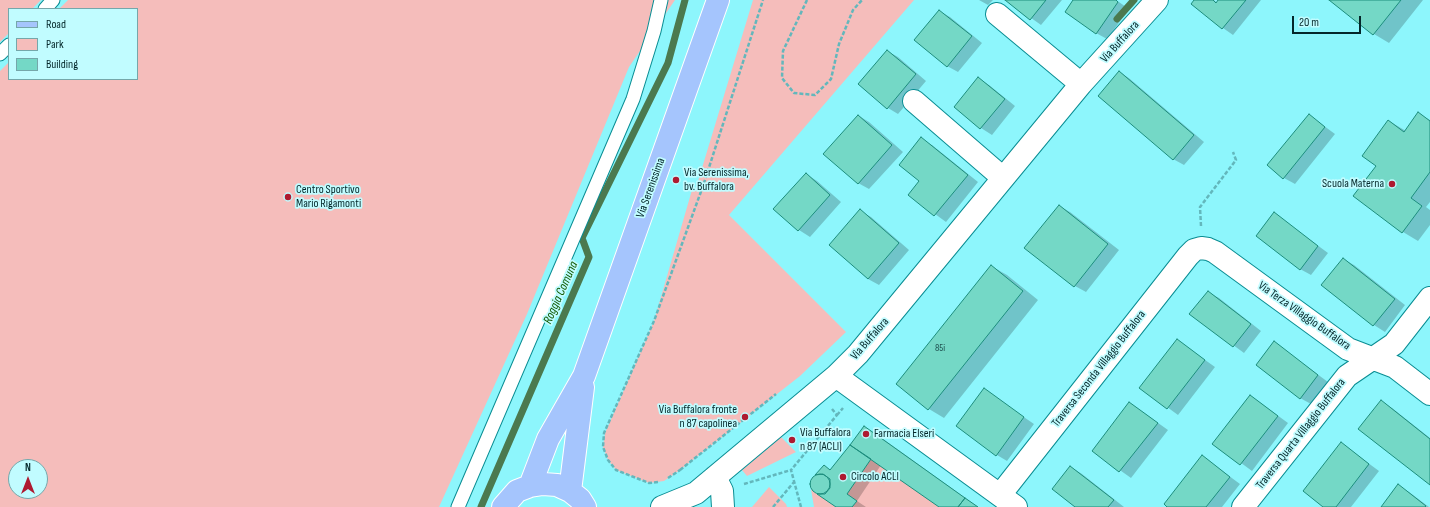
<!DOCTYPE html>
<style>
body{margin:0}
#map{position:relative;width:1430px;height:507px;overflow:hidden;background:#8df6fc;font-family:"Sofia Sans Condensed",sans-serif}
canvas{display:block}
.legend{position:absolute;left:8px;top:8px;width:130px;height:72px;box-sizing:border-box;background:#c1fcff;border:1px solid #75a7aa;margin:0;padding:5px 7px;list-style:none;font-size:12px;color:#04272a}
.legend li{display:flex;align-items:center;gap:8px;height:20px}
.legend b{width:20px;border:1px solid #75a7aa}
.north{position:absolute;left:8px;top:459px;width:40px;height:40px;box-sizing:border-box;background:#c1fcff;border:1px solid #75a7aa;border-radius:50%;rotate:0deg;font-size:11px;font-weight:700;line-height:16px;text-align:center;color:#04272a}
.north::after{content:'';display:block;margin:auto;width:14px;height:18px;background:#ae1a30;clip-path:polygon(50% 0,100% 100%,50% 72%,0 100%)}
.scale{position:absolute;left:1292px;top:16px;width:69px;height:18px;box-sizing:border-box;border:2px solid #04272a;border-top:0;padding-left:5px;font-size:12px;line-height:14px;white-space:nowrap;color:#04272a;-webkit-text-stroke:3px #c1fcff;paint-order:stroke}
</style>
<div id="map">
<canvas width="1430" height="507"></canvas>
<ul class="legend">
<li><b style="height:5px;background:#a5c5fd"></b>Road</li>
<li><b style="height:11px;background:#f5bdbb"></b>Park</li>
<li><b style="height:11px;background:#74d8c6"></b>Building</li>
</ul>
<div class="north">N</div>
<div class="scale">20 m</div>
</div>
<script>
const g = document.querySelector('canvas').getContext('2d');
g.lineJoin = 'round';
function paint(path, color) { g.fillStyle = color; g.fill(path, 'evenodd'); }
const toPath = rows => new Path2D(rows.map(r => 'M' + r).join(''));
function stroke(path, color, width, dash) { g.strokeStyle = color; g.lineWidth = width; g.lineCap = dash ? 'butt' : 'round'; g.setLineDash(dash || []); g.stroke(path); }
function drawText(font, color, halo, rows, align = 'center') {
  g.font = font + ' "Sofia Sans Condensed",sans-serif'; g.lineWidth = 3.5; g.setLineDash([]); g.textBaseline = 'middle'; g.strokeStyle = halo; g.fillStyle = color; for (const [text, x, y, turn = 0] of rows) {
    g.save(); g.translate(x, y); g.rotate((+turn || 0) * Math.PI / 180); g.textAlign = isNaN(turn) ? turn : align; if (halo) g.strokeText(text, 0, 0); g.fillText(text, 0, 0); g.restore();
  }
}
const green = toPath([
 [0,0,41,0,32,9,9,9,9,33,0,42],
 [68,0,675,0,629,67,527,314,439,507,0,507,0,71,9,62,9,79,137,79,137,9,59,9],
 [16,467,40,467,40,491,16,491],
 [753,0,914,0,729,215,846,332,800,376,680,470,664,481,649,483,616,470,608,460,603,447,605,433,654,321,692,190,695,191],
 [781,437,796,452,747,476,742,470],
 [871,459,939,507,852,507,857,501,847,494],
 [769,487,786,504,787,507,752,507],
 [811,489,817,494,836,507,814,507]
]);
const shadow = toPath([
 [979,0,993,0,988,5],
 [1006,0,1062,0,1041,25],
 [1075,0,1116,0,1129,9,1107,39,1096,33],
 [1195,0,1214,0,1217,3,1220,0,1261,0,1233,35,1223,28,1192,4],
 [1331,0,1423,0,1389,43,1374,34],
 [939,11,950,17,982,43,958,72,947,66],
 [887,51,898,57,926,81,898,114,888,108],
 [1120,72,1130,79,1204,142,1184,165,1173,159],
 [978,78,989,85,1015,106,992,135,981,128,955,107],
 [1419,114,1430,120,1430,202,1426,207,1430,210,1430,225,1418,241,1403,232,1355,196,1377,166,1389,121,1406,131],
 [1309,115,1335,134,1295,184,1284,178],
 [859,116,869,122,903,152,869,189,858,183],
 [921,139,932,145,978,182,946,222,909,195,920,181],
 [806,174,817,181,841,202,810,237,799,230,775,209],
 [1059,206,1070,212,1119,250,1086,292,1075,286],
 [860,211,871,217,909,250,879,285,868,279],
 [1275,214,1328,253,1311,275,1300,269],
 [1343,259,1354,265,1405,305,1385,332,1374,325,1323,285],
 [991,266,1007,275,1038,300,944,418,929,409],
 [1208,292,1219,298,1261,331,1244,353,1191,314],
 [1177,340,1215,367,1178,415,1141,388],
 [1275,343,1328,382,1311,404,1300,398],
 [984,390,1034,424,1007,461,997,455],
 [1251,396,1288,423,1252,471,1214,443],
 [1381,401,1392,408,1430,438,1430,484],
 [1130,403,1168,430,1131,478,1093,451],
 [864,427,879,436,978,507,941,507,881,465,857,501,866,507,837,507,812,489,811,482,824,466,831,470],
 [1341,443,1379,471,1351,507,1325,507],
 [1202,456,1240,484,1222,507,1169,507],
 [1071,467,1082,474,1124,507,1076,507],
 [1398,486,1409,492,1429,507,1382,507]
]);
const stream = toPath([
 [1117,19,1134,0],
 [481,507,589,257,582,238,668,63,685,0]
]);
const building = toPath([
 [1005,0,1046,0,1030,20,1005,0],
 [1073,0,1116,0,1118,2,1096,34,1065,12,1073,0],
 [1194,0,1213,0,1216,3,1218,0,1246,0,1222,29,1191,4,1194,0],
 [1329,0,1401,0,1373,35,1329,0],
 [939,10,972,36,947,67,914,40,939,10],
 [887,50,916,74,887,109,858,84,887,50],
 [1119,71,1194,135,1173,160,1098,96,1119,71],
 [978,77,1005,99,980,129,954,107,978,77],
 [1418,112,1430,121,1430,172,1411,198,1422,206,1402,233,1353,196,1376,166,1362,156,1388,120,1404,132,1418,112],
 [1309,114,1325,127,1283,179,1267,165,1309,114],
 [858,115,892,145,858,184,823,154,858,115],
 [921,137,968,175,934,216,908,195,919,181,899,165,921,137],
 [806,173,830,195,798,231,773,209,806,173],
 [1059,205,1108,244,1074,287,1024,248,1059,205],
 [860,209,899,243,868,279,829,245,860,209],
 [1274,212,1318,246,1300,270,1256,236,1274,212],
 [1343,258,1395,299,1373,326,1321,285,1343,258],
 [991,265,1023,291,928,410,896,384,991,265],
 [1208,291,1251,324,1233,347,1189,314,1208,291],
 [1177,339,1205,360,1167,409,1139,388,1177,339],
 [1274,341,1318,375,1300,399,1256,365,1274,341],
 [984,388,1024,417,996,456,956,426,984,388],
 [1250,395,1278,416,1240,465,1212,444,1250,395],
 [1381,400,1430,439,1430,485,1358,429,1381,400],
 [1129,402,1158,423,1119,472,1092,451,1129,402],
 [864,426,965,498,958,507,939,507,850,445,864,426],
 [1341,442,1369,464,1336,507,1323,507,1303,491,1341,442],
 [850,445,871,459,847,494,857,501,852,507,836,507,817,494,825,494,830,488,830,479,823,474,815,475,824,465,830,470,850,445],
 [1202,455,1230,477,1206,507,1167,507,1164,504,1202,455],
 [1070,466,1114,500,1108,507,1075,507,1052,489,1070,466],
 '810 484a10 10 0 1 1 20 0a10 10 0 1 1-20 0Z',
 [1398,484,1426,506,1425,507,1381,507,1398,484],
 [965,498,978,507,958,507,965,498]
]);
const path = toPath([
 [807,0,783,51,782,78,794,93,815,95,831,79,839,44,853,10,862,0],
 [1201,226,1200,207,1236,160,1233,152],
 [837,415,843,408],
 [680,470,776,394],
 [668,478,680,470],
 [658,482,649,483,616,470,608,460,603,447,604,433,654,321,703,186,763,0],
 [744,484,791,470],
 [773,507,794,482],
 [801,507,791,470,837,415,832,409]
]);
const lane = toPath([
 [45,9,53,0],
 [0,54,9,45],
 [458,507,633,99,654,31,661,0]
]);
const street = toPath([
 [997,14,1081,84],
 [914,101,1003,178],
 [836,376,1016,507],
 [715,477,722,491,723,507],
 [1000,495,1188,256,1194,250,1201,248,1208,249,1215,252,1348,349,1395,367,1430,394],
 [662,507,696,493,836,376,858,354,1081,84,1157,0],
 [1243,507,1347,376,1394,344,1430,298]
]);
const primary = toPath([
 [530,486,548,439,584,376,718,0],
 [570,491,583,387],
 [503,507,517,491,530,486,543,484,557,485,570,491,580,499,585,507]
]);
const markers = [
 [676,180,4,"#ae1a30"],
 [1392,184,4,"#ae1a30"],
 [288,197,4,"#ae1a30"],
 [745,417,4,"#ae1a30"],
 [866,434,4,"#ae1a30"],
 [792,440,4,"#ae1a30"],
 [843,477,4,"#ae1a30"]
];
const numberNames = [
 ["85i",940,348]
];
const streetNames = [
 ["Via Buffalora",1120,42,-48],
 ["Via Serenissima",651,188,-70],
 ["Via Terza Villaggio Buffalora",1304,316,35],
 ["Via Buffalora",870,339,-49],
 ["Traversa Seconda Villaggio Buffalora",1099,369,-52],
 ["Traversa Quarta Villaggio Buffalora",1301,434,-52]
];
const poiNames = [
 ["Via Serenissima,",684,173],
 ["bv. Buffalora",684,187],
 ["Scuola Materna",1384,184,"right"],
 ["Centro Sportivo",296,190],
 ["Mario Rigamonti",296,204],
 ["Via Buffalora fronte",737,410,"right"],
 ["n 87 capolinea",737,424,"right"],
 ["Via Buffalora",800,433],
 ["n 87 (ACLI)",800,447],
 ["Farmacia Elseri",874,434],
 ["Circolo ACLI",851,477]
];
const waterNames = [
 ["Roggia Comuna",561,293,-66]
];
paint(green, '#f5bdbb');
paint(shadow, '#0003');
stroke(stream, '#4b794f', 7);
paint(building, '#74d8c6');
stroke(building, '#1d8d7d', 1);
stroke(lane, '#098d93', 15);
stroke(street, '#098d93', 24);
stroke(primary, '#fff', 24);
stroke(path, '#63b7bc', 2.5, [4, 2]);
stroke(lane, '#fff', 13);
stroke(street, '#fff', 22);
stroke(primary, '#a5c5fd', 22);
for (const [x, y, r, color] of markers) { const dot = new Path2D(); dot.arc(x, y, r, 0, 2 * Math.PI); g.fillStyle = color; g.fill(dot); stroke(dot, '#c1fcff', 1.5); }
drawText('10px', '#205351', null, numberNames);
drawText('12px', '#04272a', '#c1fcff', streetNames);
drawText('12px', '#04272a', '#c1fcff', poiNames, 'left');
drawText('italic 13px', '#115900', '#c1fcff', waterNames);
</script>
